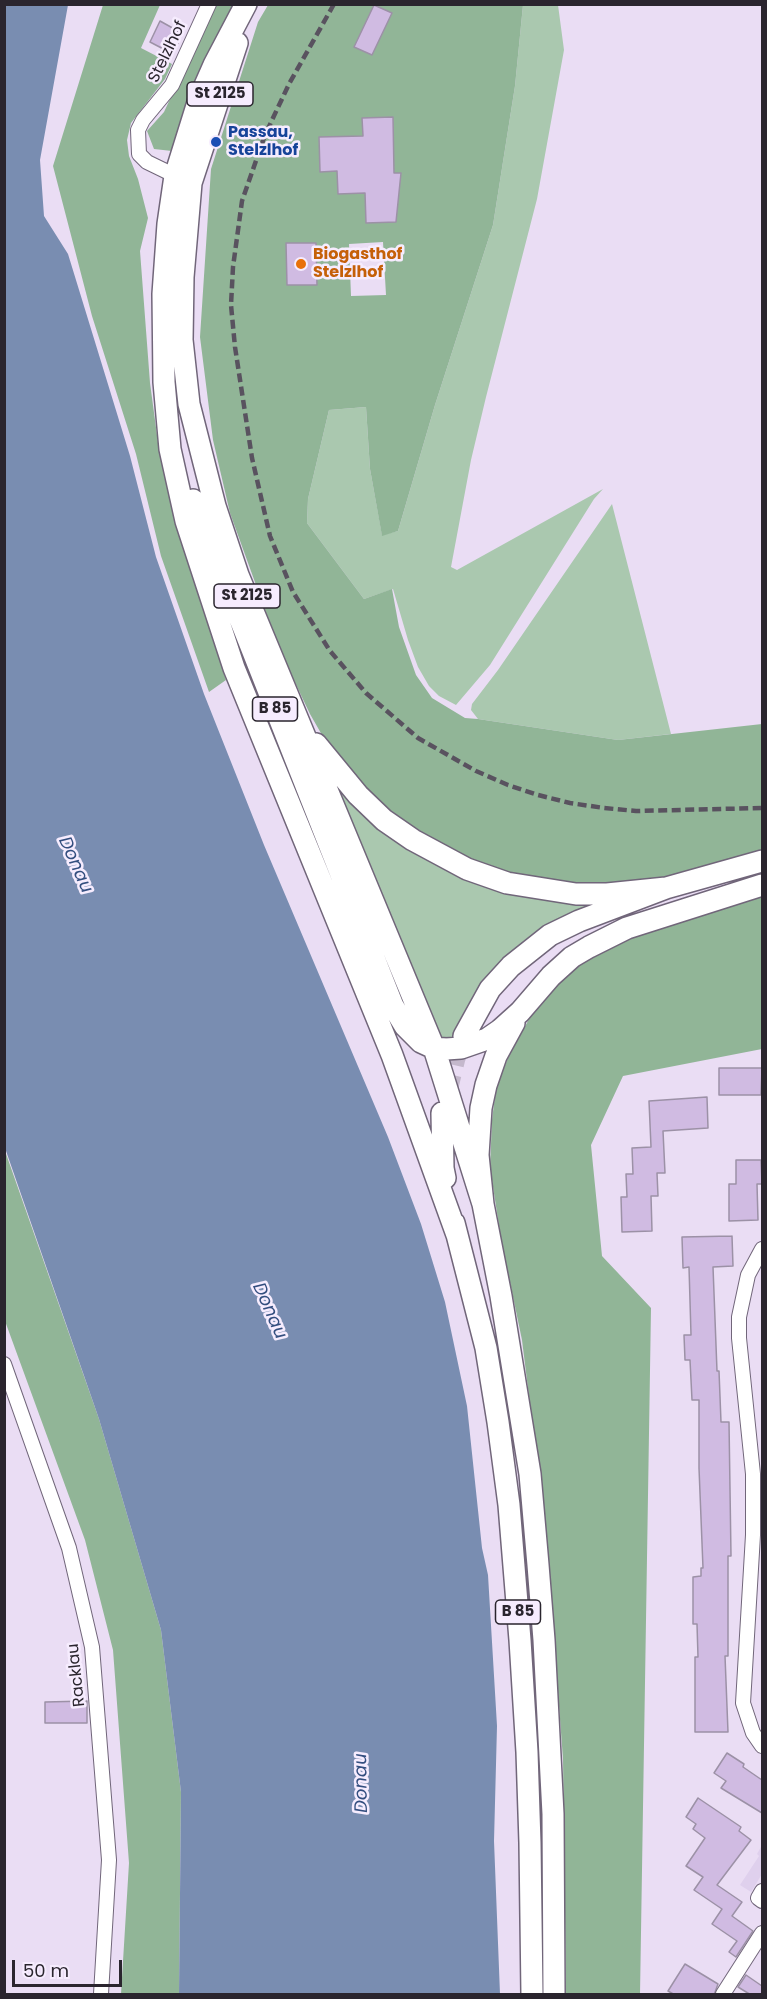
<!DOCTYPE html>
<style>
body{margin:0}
#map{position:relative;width:767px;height:1999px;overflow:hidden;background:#eaddf4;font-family:Poppins,sans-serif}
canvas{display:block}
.frame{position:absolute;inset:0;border:6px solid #2a252e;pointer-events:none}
.scale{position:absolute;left:12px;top:1960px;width:110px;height:27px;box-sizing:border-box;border:3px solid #2a252e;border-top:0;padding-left:8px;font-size:18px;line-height:21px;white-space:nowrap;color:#2a252e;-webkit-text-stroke:4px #f6ecfe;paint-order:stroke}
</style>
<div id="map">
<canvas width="767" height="1999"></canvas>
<div class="frame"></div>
<div class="scale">50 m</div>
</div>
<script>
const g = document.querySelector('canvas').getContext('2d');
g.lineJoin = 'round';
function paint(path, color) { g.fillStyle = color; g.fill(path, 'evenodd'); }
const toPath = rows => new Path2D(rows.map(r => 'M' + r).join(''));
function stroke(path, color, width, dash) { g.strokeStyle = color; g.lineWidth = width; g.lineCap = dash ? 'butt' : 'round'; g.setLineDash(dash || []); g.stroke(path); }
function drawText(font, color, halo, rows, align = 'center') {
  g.font = font + ' Poppins,sans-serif'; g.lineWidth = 5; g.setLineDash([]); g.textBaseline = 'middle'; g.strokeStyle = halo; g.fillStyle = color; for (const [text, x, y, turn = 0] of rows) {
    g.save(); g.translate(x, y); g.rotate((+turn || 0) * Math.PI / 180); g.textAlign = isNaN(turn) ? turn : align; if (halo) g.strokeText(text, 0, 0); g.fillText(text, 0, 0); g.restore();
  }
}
const built = toPath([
 [762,1845,762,1874,751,1892,740,1885,759,1856,757,1854]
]);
const green = toPath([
 [523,5,558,5,564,50,537,199,486,397,471,460,451,567,457,570,603,489,594,499,490,665,456,705,439,696,429,686,418,667,408,640,393,589,364,599,307,523,308,499,329,410,366,407,370,469,382,535,398,531,435,405,493,225,515,86],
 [612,504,671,734,618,740,478,719,471,710,472,704,498,670],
 [326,767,414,851,438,866,488,886,598,901,477,995,453,1038,437,1038]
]);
const forest = toPath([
 [103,5,160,5,141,48,172,64,165,79,131,123,127,140,129,156,138,179,148,218,140,251,150,383,159,450,176,523,226,680,209,692,161,556,136,454,92,316,53,166],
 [214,5,234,5,191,94,172,151,154,149,147,131,164,112],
 [268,5,523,5,515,86,493,225,435,405,398,531,382,536,370,469,366,407,329,410,308,499,307,523,364,599,392,589,399,627,416,675,432,698,465,718,478,719,618,740,762,724,762,853,715,867,616,888,507,877,456,854,411,825,376,800,330,749,310,714,290,672,269,621,230,513,213,440,200,337,211,169,258,22],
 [383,242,386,295,351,296,349,244],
 [762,895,762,1049,623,1076,591,1145,602,1256,651,1308,640,1994,566,1994,563,1759,554,1639,539,1477,522,1340,501,1239,490,1167,492,1120,496,1088,508,1058,529,1019,551,990,579,963,609,945],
 [4,1148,99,1419,161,1630,181,1792,179,1994,121,1994,129,1863,113,1650,85,1540,5,1321]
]);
const water = toPath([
 [4,5,68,5,40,160,44,216,68,254,130,456,156,557,204,694,264,845,388,1137,421,1224,445,1302,467,1406,482,1548,488,1575,497,1726,494,1841,500,1994,179,1994,181,1792,161,1630,99,1419,5,1148]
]);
const building = toPath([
 [374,5,392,13,372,55,354,47,374,5],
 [160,21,178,31,173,41,178,43,173,54,150,42,160,21],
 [393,117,394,173,401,173,396,222,366,223,365,193,338,194,337,171,320,172,319,137,363,136,362,118,393,117],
 [286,243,316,243,317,285,287,285,286,243],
 [719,1068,762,1068,761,1095,719,1095,719,1068],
 [707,1097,708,1128,663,1131,665,1173,657,1173,658,1196,651,1196,652,1231,622,1232,621,1197,627,1197,626,1174,633,1174,632,1148,651,1147,649,1101,707,1097],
 [736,1160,761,1160,762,1184,757,1184,758,1220,729,1221,729,1184,736,1184,736,1160],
 [732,1236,733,1266,713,1267,717,1371,719,1371,721,1422,729,1422,731,1556,728,1556,728,1656,725,1656,728,1732,695,1732,695,1657,698,1657,697,1624,693,1624,693,1577,701,1576,701,1568,703,1568,699,1468,699,1400,692,1400,690,1360,685,1360,684,1335,691,1335,689,1267,683,1268,682,1237,732,1236],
 [87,1701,87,1723,45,1723,45,1702,87,1701],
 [727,1753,744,1764,743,1767,762,1780,762,1813,721,1788,726,1781,714,1773,727,1753],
 [698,1798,741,1827,739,1831,751,1840,717,1885,742,1902,732,1916,753,1931,736,1957,729,1952,737,1941,712,1924,722,1909,694,1890,703,1877,686,1866,705,1838,693,1829,696,1824,686,1817,698,1798],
 [685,1964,718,1984,714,1995,675,1995,668,1991,685,1964],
 [746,1975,762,1986,762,1995,751,1995,738,1987,746,1975]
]);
const primaryTunnel = toPath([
 [446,1095,455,1058,464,1036]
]);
const minor = toPath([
 [182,179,147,162,139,154,138,130,143,120,172,85,209,4],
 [762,1249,748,1275,739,1317,739,1338,753,1474,753,1535,743,1703,753,1733,762,1746],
 [4,1364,69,1548,92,1647,109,1860,101,1994],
 [762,1891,758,1898,762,1901],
 [723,1994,762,1933]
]);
const primary = toPath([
 [246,4,214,65,199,99,175,176,168,224,163,294,164,382,170,449,186,521,234,668,392,1055,457,1235],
 [237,43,191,183,183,277,182,340,189,404,215,506,238,575,434,1048,483,1204],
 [193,500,393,1006,405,1026,421,1042,434,1048,446,1049,461,1048,487,1039,500,1030,520,1012,551,976,572,957,589,947,627,928,762,885],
 [316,744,358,795,384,820,413,840,467,869,507,883,576,894,607,894,666,888],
 [514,1023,496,1056,486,1085,481,1108,478,1155,483,1204,501,1296,530,1474,538,1565,544,1640,553,1814,554,1994],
 [464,1036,490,989,511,966,550,935,579,921,666,888,762,861],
 [442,1113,443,1168,445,1178],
 [454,1223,486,1348,498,1422,509,1505,520,1640,527,1752,530,1843,532,1994]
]);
const rail = toPath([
 [334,4,289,84,265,135,242,201,233,267,231,305,235,347,252,458,270,536,293,592,330,651,366,693,418,738,476,771,508,785,538,795,570,803,604,808,636,811,762,808]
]);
const markers = [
 [216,142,6,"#1a4fb4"],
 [301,264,6,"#e8710a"]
];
const shields = [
 [220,94,66],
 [247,596,66],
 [275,709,45],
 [518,1612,45]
];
const shieldNames = [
 ["St 2125",220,94],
 ["St 2125",247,596],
 ["B 85",275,709],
 ["B 85",518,1612]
];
const streetNames = [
 ["Stelzlhof",168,52,-64],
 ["Racklau",77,1675,-96]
];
const transitNames = [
 ["Passau,",228,133],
 ["Stelzlhof",228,151]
];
const foodNames = [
 ["Biogasthof",313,255],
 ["Stelzlhof",313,273]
];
const waterNames = [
 ["Donau",75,865,66],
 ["Donau",269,1311,66],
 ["Donau",362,1783,-91]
];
paint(built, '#dfd0ed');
paint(green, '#aac8af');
paint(forest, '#91b597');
paint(water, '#798db1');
paint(building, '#d0bbe2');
stroke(building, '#9c91a6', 1.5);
stroke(primaryTunnel, '#c4b8cc', 21, [21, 10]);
stroke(minor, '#71667a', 16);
stroke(primary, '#71667a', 24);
stroke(minor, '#fff', 14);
stroke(primary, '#fff', 21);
stroke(rail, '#59525f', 4.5, [9, 4.5]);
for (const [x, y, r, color] of markers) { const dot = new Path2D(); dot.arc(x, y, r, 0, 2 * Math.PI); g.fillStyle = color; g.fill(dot); stroke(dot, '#f6ecfe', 2); }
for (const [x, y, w] of shields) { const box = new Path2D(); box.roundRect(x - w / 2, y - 12, w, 24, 4.5); g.fillStyle = '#f6ecfe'; g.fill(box); stroke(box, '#2a252e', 1.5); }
drawText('bold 15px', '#2a252e', null, shieldNames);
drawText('16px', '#2a252e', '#f6ecfe', streetNames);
drawText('bold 16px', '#164399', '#f6ecfe', transitNames, 'left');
drawText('bold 16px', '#c56008', '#f6ecfe', foodNames, 'left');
drawText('italic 18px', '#334e7f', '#f6ecfe', waterNames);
</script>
